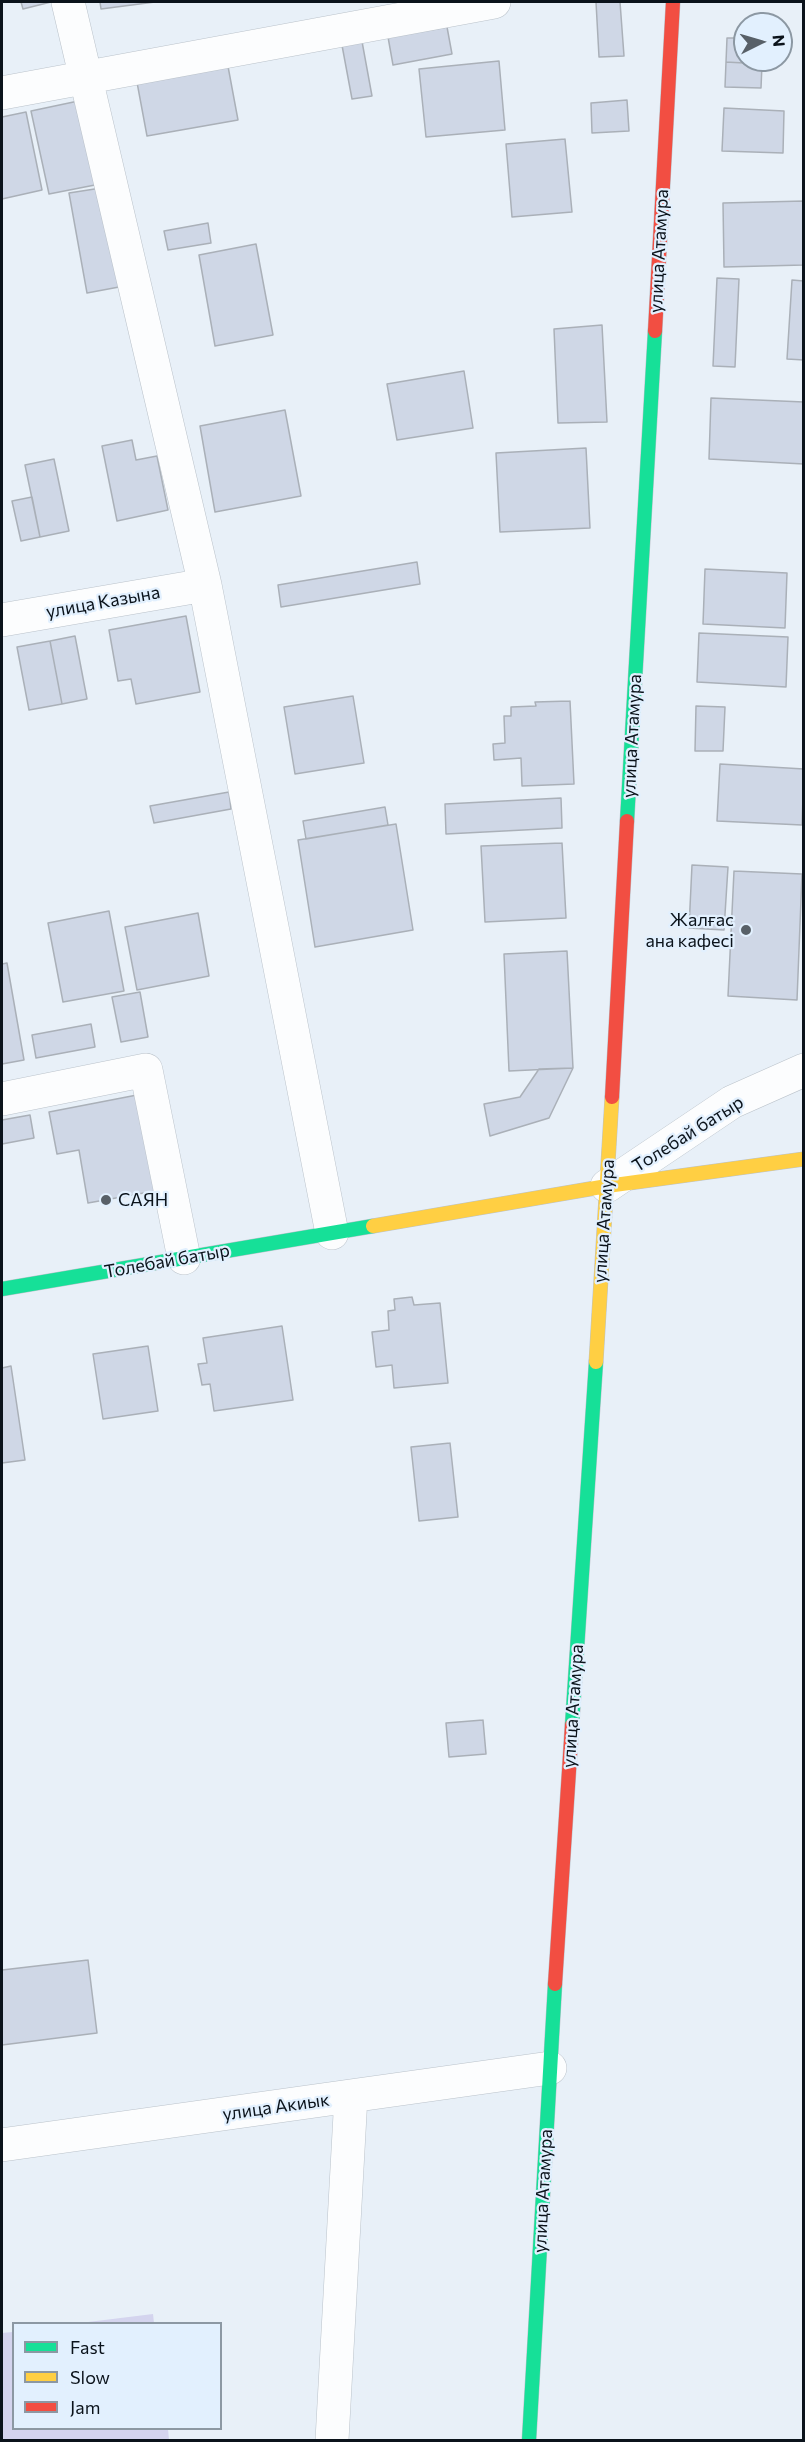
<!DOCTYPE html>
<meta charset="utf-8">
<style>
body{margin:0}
#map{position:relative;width:805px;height:2442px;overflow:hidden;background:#e8f0f8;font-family:Commissioner,sans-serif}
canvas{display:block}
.frame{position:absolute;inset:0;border:3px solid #0b131b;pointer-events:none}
.legend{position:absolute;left:12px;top:2322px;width:210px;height:108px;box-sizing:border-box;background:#e2f0fe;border:2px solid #8c98a3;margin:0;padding:8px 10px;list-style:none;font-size:18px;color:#0b131b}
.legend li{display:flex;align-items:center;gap:12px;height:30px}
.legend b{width:30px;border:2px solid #8c98a3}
.north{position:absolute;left:733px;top:12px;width:60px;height:60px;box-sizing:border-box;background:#e2f0fe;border:2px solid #8c98a3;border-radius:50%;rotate:85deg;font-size:16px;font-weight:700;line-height:24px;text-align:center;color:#0b131b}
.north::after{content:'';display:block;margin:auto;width:21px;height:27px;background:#586068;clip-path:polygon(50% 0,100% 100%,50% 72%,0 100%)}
</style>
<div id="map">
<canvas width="805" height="2442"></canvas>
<div class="frame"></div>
<ul class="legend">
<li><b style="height:8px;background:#16e098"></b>Fast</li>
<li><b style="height:8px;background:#ffcf43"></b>Slow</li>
<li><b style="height:8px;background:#f24e42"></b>Jam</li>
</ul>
<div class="north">N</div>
</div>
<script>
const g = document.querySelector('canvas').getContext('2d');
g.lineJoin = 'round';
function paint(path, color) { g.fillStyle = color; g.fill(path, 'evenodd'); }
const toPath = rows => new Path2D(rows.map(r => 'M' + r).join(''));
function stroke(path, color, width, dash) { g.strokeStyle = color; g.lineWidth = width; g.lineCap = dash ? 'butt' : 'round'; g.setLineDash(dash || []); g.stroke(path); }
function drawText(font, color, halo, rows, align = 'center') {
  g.font = font + ' Commissioner,sans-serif'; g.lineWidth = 4.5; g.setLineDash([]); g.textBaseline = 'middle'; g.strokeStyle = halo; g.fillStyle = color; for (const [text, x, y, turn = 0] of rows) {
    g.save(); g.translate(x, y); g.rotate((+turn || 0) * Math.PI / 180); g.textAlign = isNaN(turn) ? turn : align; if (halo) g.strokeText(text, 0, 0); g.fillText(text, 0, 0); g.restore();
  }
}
const green = toPath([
 [153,2314,154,2323,80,2323],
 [13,2332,14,2428,168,2429,169,2440,2,2440,2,2333]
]);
const building = toPath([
 [21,2,51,2,23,9,21,2],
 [100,2,155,2,101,9,100,2],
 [596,2,620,2,624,56,599,57,596,2],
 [447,27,452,54,393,65,388,37,447,27],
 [361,36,372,96,352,99,341,40,361,36],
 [727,38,745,38,745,60,762,60,762,64,726,62,727,38],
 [227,61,238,120,147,136,136,77,227,61],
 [499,61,505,130,426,137,419,69,499,61],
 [726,62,762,64,761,88,725,87,726,62],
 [83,100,100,184,49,194,31,111,83,100],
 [627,100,629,131,592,133,591,103,627,100],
 [724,108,784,111,783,153,722,151,724,108],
 [26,112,42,190,2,199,2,117,26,112],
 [565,139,572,212,512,217,506,144,565,139],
 [101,188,119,287,87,293,69,193,101,188],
 [804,201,804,265,724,267,723,203,804,201],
 [208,223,211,243,168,250,164,231,208,223],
 [256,244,273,335,215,346,199,255,256,244],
 [717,278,739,279,735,367,713,366,717,278],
 [792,280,804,281,804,360,787,359,792,280],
 [602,325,607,422,558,423,554,329,602,325],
 [464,371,473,428,397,440,387,384,464,371],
 [711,398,804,402,804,464,709,459,711,398],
 [285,410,301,496,215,512,200,426,285,410],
 [132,440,136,460,157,456,168,510,117,521,102,446,132,440],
 [586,448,590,528,500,532,496,453,586,448],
 [54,459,69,531,40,537,25,465,54,459],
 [32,497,40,537,21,541,12,501,32,497],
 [417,562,420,584,281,607,278,585,417,562],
 [705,569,787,573,785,628,703,624,705,569],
 [186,616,200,692,136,704,131,679,118,681,109,630,186,616],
 [699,633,788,637,786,687,697,682,699,633],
 [75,636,87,699,62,704,50,641,75,636],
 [50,641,62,704,29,710,17,647,50,641],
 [353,696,364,763,295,774,284,707,353,696],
 [570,701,574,784,522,786,521,758,494,760,493,744,505,743,504,716,511,716,511,707,536,706,535,702,570,701],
 [696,706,725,707,723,751,695,751,696,706],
 [720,764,804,769,802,825,717,821,720,764],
 [229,792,231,809,154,823,150,806,229,792],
 [561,798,562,828,446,834,445,804,561,798],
 [385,807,388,825,306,839,303,821,385,807],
 [396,824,413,930,315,947,298,840,396,824],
 [562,843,566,918,485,922,481,846,562,843],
 [692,865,728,867,724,930,689,928,692,865],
 [734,871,802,874,797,1000,728,996,734,871],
 [109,911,124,991,63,1002,48,923,109,911],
 [198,913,209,976,137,990,125,927,198,913],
 [567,951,573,1068,509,1071,504,954,567,951],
 [7,963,24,1060,2,1064,2,964,7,963],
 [140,992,148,1037,121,1042,112,997,140,992],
 [91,1024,95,1047,36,1058,32,1035,91,1024],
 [573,1068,549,1118,490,1136,484,1104,520,1097,539,1069,573,1068],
 [137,1095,155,1191,88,1203,79,1150,57,1154,49,1112,137,1095],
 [30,1115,34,1138,2,1144,2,1120,30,1115],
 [412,1297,414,1305,440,1303,448,1383,394,1388,392,1365,376,1367,372,1332,389,1330,388,1311,395,1310,394,1299,412,1297],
 [282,1326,293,1400,214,1411,210,1384,202,1385,198,1364,207,1363,203,1338,282,1326],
 [148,1346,158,1411,103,1419,93,1354,148,1346],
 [11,1366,25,1460,2,1463,2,1368,11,1366],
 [450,1443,458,1517,419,1521,411,1447,450,1443],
 [483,1720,486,1754,449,1757,446,1723,483,1720],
 [88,1960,97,2033,2,2045,2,1970,88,1960]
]);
const street = toPath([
 [68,2,205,585,332,1233],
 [2,93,494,2],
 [2,620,205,585],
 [2,1099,146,1070,184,1258],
 [607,1186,732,1102,804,1070],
 [2,2145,550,2068],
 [332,2440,351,2096]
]);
const fast = toPath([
 [627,821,655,331],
 [2,1289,373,1226],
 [572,1725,596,1362],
 [529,2440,555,1984]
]);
const slow = toPath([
 [373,1226,607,1186,804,1159],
 [596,1362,612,1097]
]);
const jam = toPath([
 [655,331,673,2],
 [612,1097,627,821],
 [555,1984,572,1725]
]);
const markers = [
 [746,930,6,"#586068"],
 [106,1200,6,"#586068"]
];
const streetNames = [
 ["улица Атамура",659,251,-87],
 ["улица Казына",103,602,-10],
 ["улица Атамура",632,736,-87],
 ["Толебай батыр",688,1134,-32],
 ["улица Атамура",604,1221,-86],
 ["Толебай батыр",167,1261,-10],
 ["улица Атамура",573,1706,-86],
 ["улица Акиык",276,2107,-8],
 ["улица Атамура",543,2191,-87]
];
const poiNames = [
 ["Жалғас",734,920],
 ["ана кафесі",734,941],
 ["САЯН",118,1200,"left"]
];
paint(green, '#d4d4ee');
paint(building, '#cfd7e6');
stroke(building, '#aab0b8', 1.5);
stroke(street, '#bac2ca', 34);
stroke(fast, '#bac2ca', 15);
stroke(slow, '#bac2ca', 15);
stroke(jam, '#bac2ca', 15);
stroke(street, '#fcfdfe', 33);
stroke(fast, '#16e098', 14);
stroke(slow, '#ffcf43', 14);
stroke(jam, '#f24e42', 14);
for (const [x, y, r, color] of markers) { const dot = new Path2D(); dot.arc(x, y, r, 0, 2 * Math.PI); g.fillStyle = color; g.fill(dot); stroke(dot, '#e2f0fe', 2); }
drawText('18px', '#0b131b', '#e2f0fe', streetNames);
drawText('18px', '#0b131b', '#e2f0fe', poiNames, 'right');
</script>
